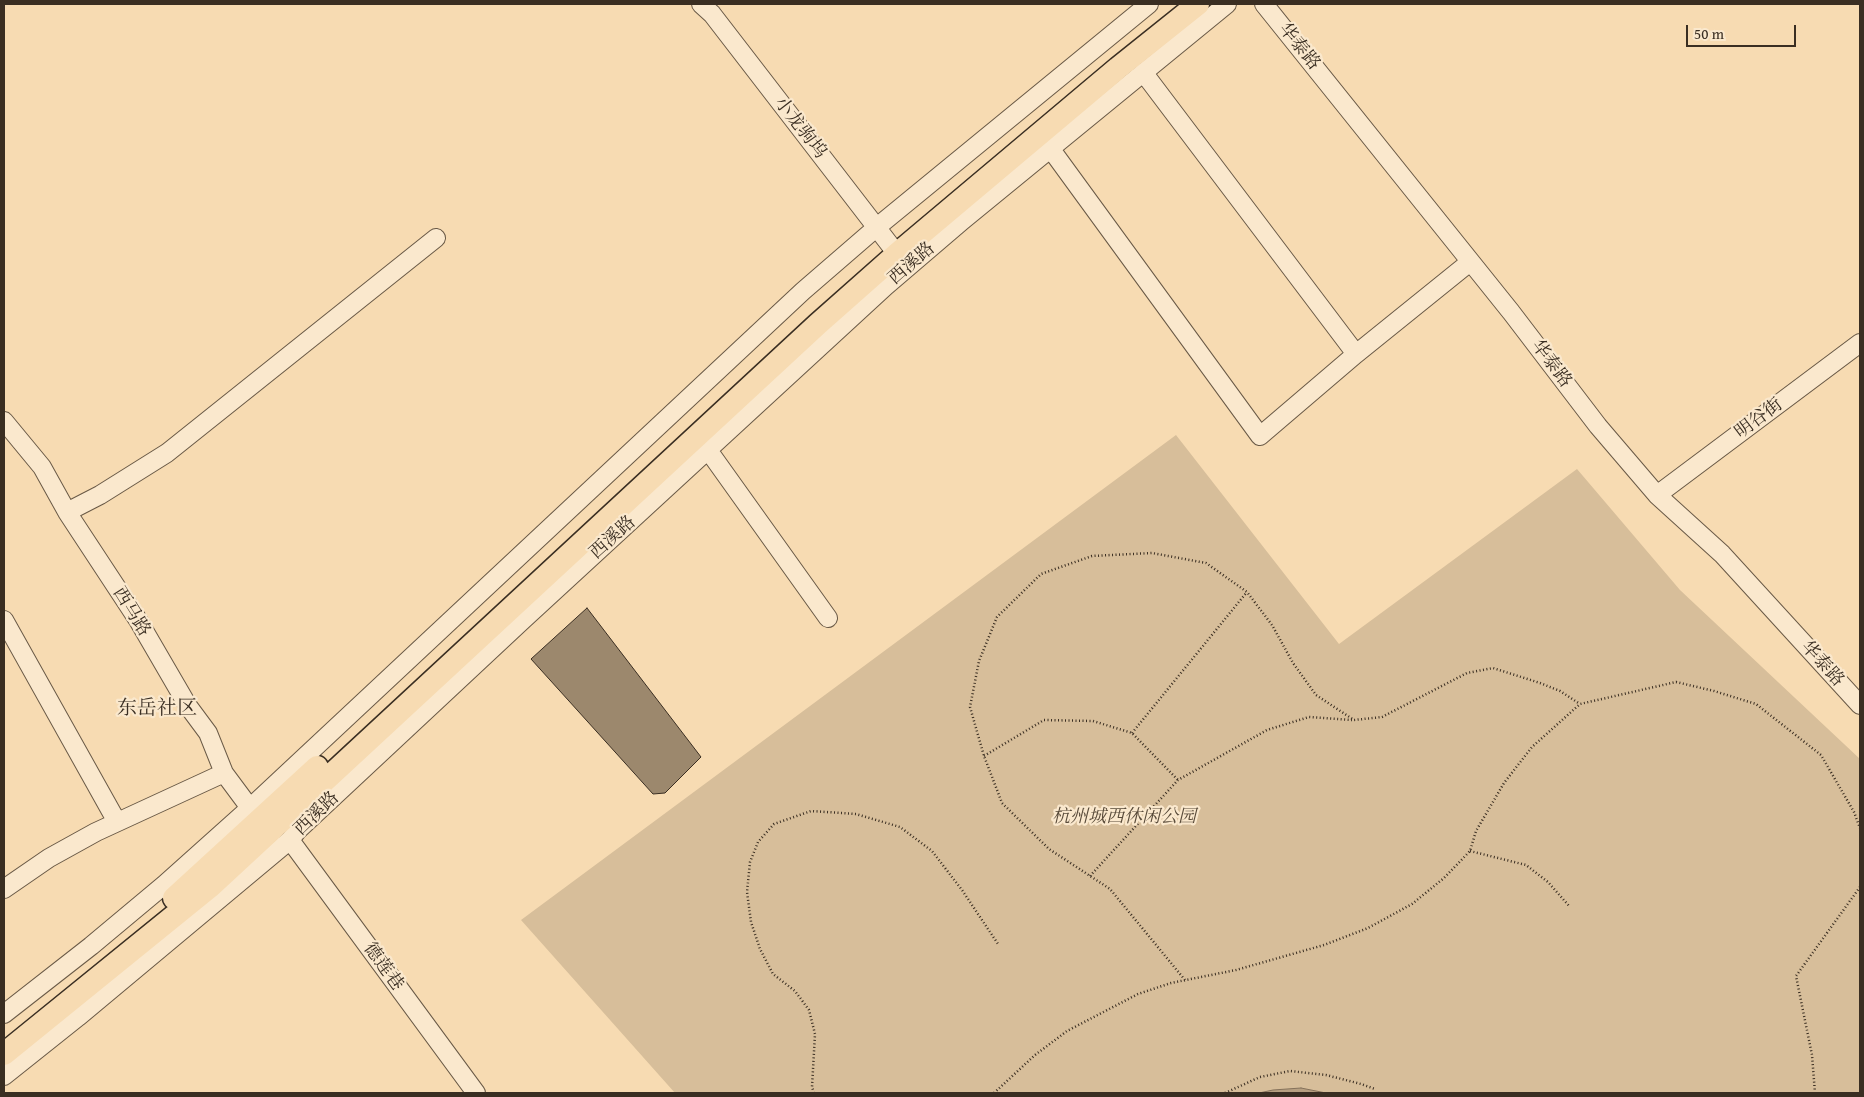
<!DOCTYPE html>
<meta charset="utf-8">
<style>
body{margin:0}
#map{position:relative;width:1864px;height:1097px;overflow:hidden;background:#f7dbb2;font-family:"Gentium Book Plus",serif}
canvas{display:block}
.frame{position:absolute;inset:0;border:5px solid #3a2e22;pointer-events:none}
.scale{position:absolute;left:1686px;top:25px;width:110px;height:22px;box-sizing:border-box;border:2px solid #3a2e22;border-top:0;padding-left:6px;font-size:15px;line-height:18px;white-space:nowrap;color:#3a2e22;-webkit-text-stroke:4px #fae8cd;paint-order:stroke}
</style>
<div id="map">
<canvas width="1864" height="1097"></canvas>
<div class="frame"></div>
<div class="scale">50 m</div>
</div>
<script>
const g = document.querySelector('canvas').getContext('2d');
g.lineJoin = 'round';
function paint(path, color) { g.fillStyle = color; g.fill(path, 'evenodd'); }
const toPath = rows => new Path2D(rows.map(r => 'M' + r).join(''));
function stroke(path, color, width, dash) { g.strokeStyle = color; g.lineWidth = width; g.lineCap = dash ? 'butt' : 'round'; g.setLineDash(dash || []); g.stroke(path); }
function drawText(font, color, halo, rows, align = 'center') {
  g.font = font + ' "Gentium Book Plus","Noto Serif SC",serif'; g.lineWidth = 4.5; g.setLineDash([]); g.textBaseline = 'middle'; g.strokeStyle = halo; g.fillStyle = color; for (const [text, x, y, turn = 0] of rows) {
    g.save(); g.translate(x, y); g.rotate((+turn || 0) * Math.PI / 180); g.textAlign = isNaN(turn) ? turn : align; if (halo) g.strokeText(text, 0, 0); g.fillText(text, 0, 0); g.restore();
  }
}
const green = toPath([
 [1176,435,1339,644,1577,469,1680,590,1860,759,1860,1093,675,1093,521,920]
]);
const water = toPath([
 [1301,1088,1326,1093,1259,1093,1273,1090,1301,1088]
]);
const building = toPath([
 [587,608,701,757,665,793,653,794,531,659,587,608]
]);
const path = toPath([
 [1132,733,1247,592],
 [984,756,1044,720,1093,721,1132,733,1178,780],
 [1470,851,1526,865,1548,882,1570,907],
 [1090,876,1178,780,1267,730,1309,717,1352,720],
 [1185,980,1110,889,1049,849,1002,803,984,756,970,707,979,661,997,617,1041,574,1092,556,1152,553,1206,563,1247,592,1272,625,1293,663,1316,695,1354,720,1382,717,1467,673,1493,668,1540,683,1560,691,1580,704],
 [814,1093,812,1087,815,1034,809,1010,795,991,773,974,760,949,751,922,747,892,750,862,758,842,774,824,811,811,856,814,900,827,932,851,962,890,998,944],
 [994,1093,1035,1055,1067,1031,1138,994,1171,983,1236,970,1324,945,1368,928,1412,904,1444,878,1470,851,1476,831,1504,783,1532,747,1580,704,1676,682,1714,691,1756,704,1821,755,1854,812,1860,828],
 [1225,1093,1260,1077,1290,1071,1326,1075,1361,1084,1375,1089],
 [1815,1093,1812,1055,1796,976,1860,887]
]);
const minor = toPath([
 [701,4,712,14,897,254],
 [1264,4,1511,312,1598,426,1657,495,1722,554,1860,705],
 [1143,72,1356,354],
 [1050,148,1260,436,1356,354,1470,262],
 [4,421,42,467,67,512,138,620,188,706,208,733,224,773,250,808],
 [708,450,828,618],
 [1657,495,1860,343],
 [67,512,100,495,167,453,436,238],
 [4,620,117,822],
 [290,840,476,1093],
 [4,889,49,858,96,832,224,773],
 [4,1014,91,946,164,885,250,808,803,291,877,227,1149,4],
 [4,1076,78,1017,290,840,297,831,523,620,886,286,962,221,1227,4]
]);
const major = toPath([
 [174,898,317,767],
 [4,1054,211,886,818,324,897,254,1118,68,1198,4]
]);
const streetNames = [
 ["华泰路",1299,47,51],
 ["小龙驹坞",800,128,52],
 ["西溪路",912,264,-41],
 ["华泰路",1551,364,53],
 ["明谷街",1759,419,-37],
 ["西溪路",613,538,-42],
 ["西马路",131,612,58],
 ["华泰路",1822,664,48],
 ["西溪路",317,814,-44],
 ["德莲巷",383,967,54]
];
const parkNames = [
 ["杭州城西休闲公园",1124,817]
];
const quarterNames = [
 ["东岳社区",157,709]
];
paint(green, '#d7be9a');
paint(water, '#b7a081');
stroke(water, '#85725b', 1);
paint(building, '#9c886d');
stroke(building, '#3a2e22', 1);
stroke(minor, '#695946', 20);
stroke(major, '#3a2e22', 25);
stroke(path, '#3a2e22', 2.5, [1, 2.5]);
stroke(minor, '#fae8cd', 18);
stroke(major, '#f7dbb2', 22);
drawText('18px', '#3a2e22', '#fae8cd', streetNames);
drawText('italic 18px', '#594b3a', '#fae8cd', parkNames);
drawText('20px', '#3a2e22', '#fae8cd', quarterNames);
</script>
